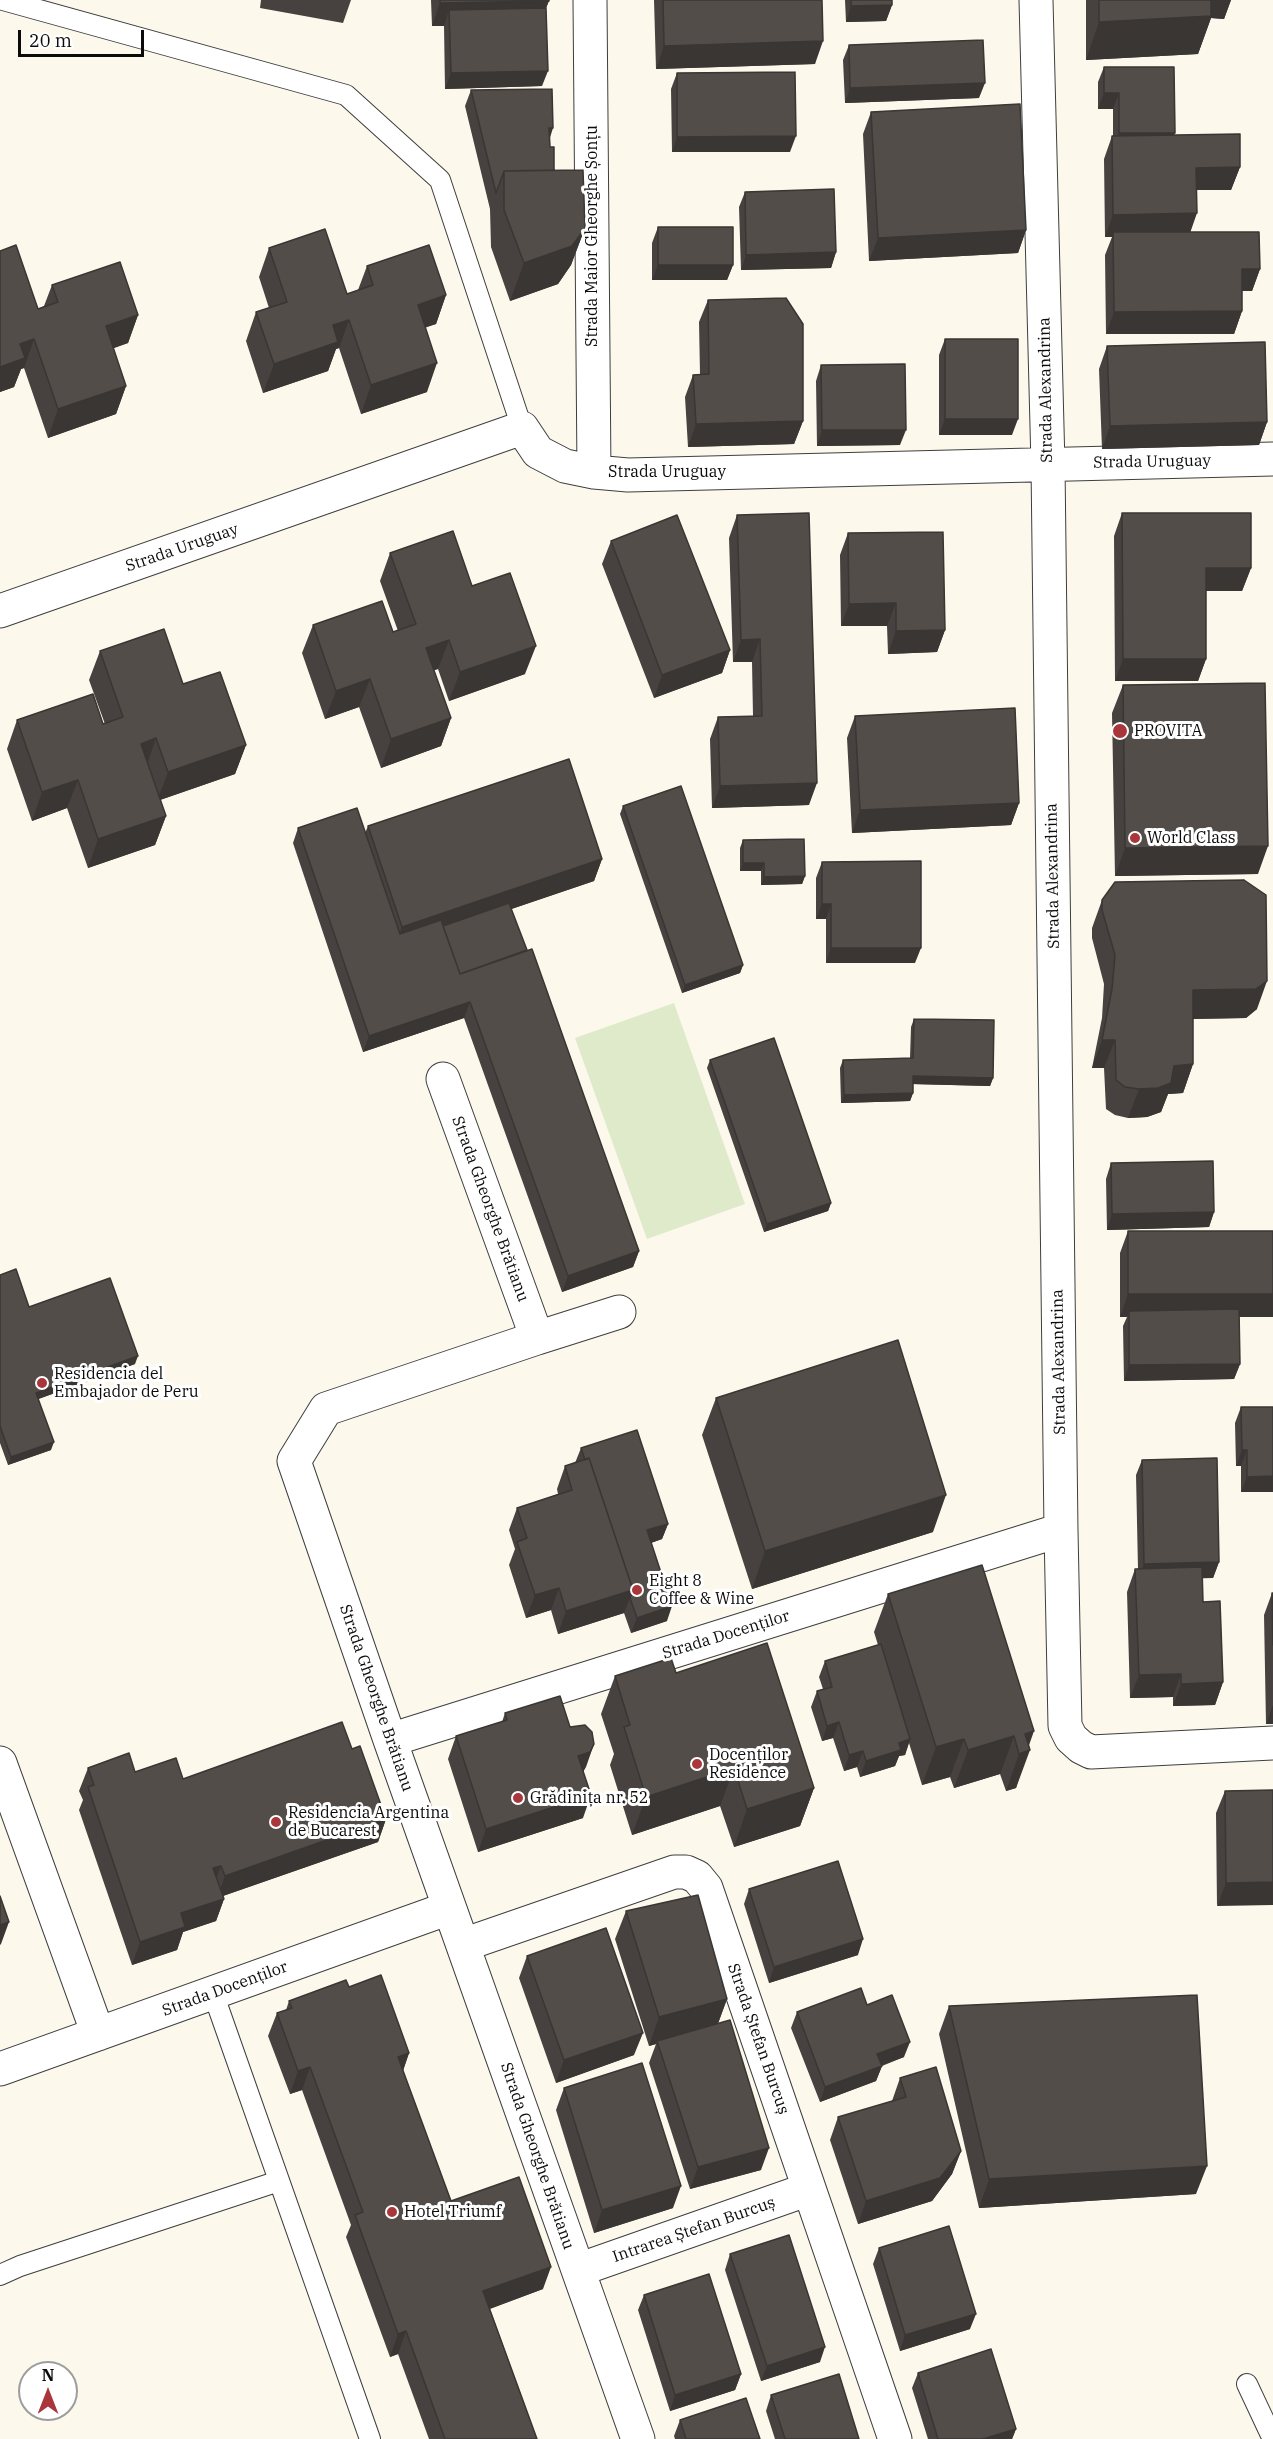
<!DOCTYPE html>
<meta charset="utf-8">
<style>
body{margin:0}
#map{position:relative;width:1273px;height:2439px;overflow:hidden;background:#fcf9ec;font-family:"IBM Plex Serif",serif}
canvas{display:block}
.north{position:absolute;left:18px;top:2361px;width:60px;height:60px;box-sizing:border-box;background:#fff;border:2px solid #9d9d9d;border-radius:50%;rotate:0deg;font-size:16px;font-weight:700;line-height:24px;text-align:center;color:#0b0b0b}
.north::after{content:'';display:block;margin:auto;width:21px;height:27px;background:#a8363a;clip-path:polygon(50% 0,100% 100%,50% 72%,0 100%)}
.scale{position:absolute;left:18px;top:30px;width:126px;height:27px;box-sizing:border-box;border:3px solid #0b0b0b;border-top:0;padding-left:8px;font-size:18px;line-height:21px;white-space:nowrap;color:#0b0b0b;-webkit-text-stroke:4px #fff;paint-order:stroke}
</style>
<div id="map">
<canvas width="1273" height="2439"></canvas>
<div class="north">N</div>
<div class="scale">20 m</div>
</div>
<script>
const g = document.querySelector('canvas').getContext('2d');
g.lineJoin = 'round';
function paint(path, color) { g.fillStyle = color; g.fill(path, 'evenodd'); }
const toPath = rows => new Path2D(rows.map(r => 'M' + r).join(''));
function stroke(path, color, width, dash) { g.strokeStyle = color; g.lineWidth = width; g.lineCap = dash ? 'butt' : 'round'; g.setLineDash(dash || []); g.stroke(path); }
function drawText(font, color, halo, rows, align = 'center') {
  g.font = font + ' "IBM Plex Serif",serif'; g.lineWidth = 6; g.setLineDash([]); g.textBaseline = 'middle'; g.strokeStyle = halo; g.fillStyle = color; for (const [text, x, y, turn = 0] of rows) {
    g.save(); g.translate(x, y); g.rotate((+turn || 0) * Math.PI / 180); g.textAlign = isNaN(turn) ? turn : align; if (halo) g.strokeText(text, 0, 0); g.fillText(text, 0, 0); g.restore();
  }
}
const pitch = toPath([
 [674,1003,745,1204,647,1239,575,1038]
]);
const lane = toPath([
 [3,0,346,95,440,180,522,428],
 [213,1993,370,2439],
 [0,2275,20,2266,279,2181],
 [1247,2384,1270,2433,1273,2435]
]);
const street = toPath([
 [590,0,594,472],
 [1036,0,1048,465,1061,1530,1065,1726,1071,1738,1081,1747,1091,1752,1273,1743],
 [0,611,522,428,538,452,565,466,594,472,628,475,1273,459],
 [443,1079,537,1338,326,1409,294,1461,390,1740,638,2439],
 [537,1338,619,1312],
 [390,1740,1061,1530],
 [0,1763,98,2034],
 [463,1945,674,1872,686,1872,697,1877,706,1888,895,2439],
 [0,2069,449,1908],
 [578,2270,809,2189]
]);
const wall = toPath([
 [261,0,351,0,343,23,260,8],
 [431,0,549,0,546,8,542,86,445,89,444,26,432,26],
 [654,0,822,0,815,64,656,69],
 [845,0,892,0,892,5,886,21,846,22],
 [1086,0,1231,0,1224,19,1211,18,1198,54,1086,60],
 [849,45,979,98,845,103,843,60],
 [1104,67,1174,135,1240,167,1231,190,1197,190,1190,232,1260,269,1252,291,1242,291,1242,311,1234,334,1106,334,1105,255,1112,237,1105,237,1104,159,1112,136,1113,136,1113,109,1098,109,1098,82],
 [677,73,790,152,672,152,671,89],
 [471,90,549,139,550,147,554,170,585,228,571,265,558,284,510,301,491,247,490,209,465,106],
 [871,112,1026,230,1018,253,869,261,863,134],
 [745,192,836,252,831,268,741,270,739,207],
 [658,227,733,265,727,280,652,280,652,243],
 [269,248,347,294,358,290,367,266,446,295,436,324,425,327,427,392,361,414,339,348,336,349,328,371,263,393,246,341,256,312,269,308,259,277],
 [0,251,38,309,44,306,52,285,138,315,128,343,113,348,126,386,116,414,48,438,24,368,21,369,14,387,0,392],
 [708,300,803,421,794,444,688,447,685,397,693,375,700,374,699,322],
 [945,339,1012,435,939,435,939,355],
 [1107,346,1267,422,1259,445,1102,449,1099,369],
 [821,365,900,445,817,446,816,381],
 [1122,513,1251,568,1242,591,1206,591,1206,659,1198,681,1115,681,1114,536],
 [737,515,809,805,712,808,710,739,718,717,753,716,752,662,733,662,729,538],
 [848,533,945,630,937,652,888,654,887,626,841,626,840,555],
 [611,541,730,650,722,673,654,698,602,564],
 [390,553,472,586,525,674,449,701,438,669,434,670,451,718,441,746,381,768,359,707,325,719,302,653,313,625,393,632,398,631,380,581],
 [100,651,183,684,246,745,235,774,160,800,166,816,155,845,88,868,67,808,32,821,7,749,17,720,105,724,89,680],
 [1123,685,1258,874,1115,876,1112,713],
 [855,716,1019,803,1011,825,852,833,847,738],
 [623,806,743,965,740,973,682,993,620,814],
 [368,826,602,859,594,881,511,909,639,1251,633,1267,562,1292,464,1018,363,1052,293,843,298,828,365,833],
 [743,840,805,876,802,884,761,885,761,871,740,871,740,848],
 [822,862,915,963,826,963,826,919,816,919,816,878],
 [1102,900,1257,1009,1246,1018,1193,1019,1193,1064,1183,1093,1168,1094,1161,1112,1147,1117,1128,1118,1115,1115,1106,1109,1104,1068,1092,1068,1102,1018,1104,984,1092,938,1092,928],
 [914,1019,993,1078,990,1086,913,1084,913,1093,910,1101,841,1103,840,1068,843,1060,910,1058,911,1027],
 [710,1060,831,1203,828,1211,764,1232,707,1068],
 [1111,1163,1214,1212,1209,1227,1107,1230,1106,1179],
 [1128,1231,1239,1317,1240,1364,1234,1379,1124,1381,1123,1326,1127,1317,1120,1317,1120,1253],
 [0,1275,29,1307,135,1364,38,1399,51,1450,8,1465,0,1443],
 [716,1398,933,1532,752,1589,702,1435],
 [1241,1407,1273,1407,1273,1492,1241,1492,1241,1466,1236,1466,1235,1423],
 [581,1448,668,1524,662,1539,651,1543,667,1621,631,1633,624,1613,558,1634,551,1610,526,1618,509,1565,515,1549,509,1530,517,1508,558,1494,557,1489,565,1466,575,1463],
 [1142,1460,1219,1562,1213,1578,1202,1578,1203,1602,1223,1682,1215,1705,1173,1706,1173,1697,1130,1698,1127,1592,1135,1569,1138,1569,1136,1475],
 [1272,1593,1273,1593,1273,1724,1266,1724,1264,1615],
 [888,1594,1029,1747,1016,1788,1006,1791,1000,1774,954,1788,950,1777,922,1785,909,1743,905,1755,899,1756,895,1766,860,1777,857,1767,844,1771,833,1738,822,1741,811,1707,817,1691,823,1689,819,1677,825,1661,878,1645,874,1632],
 [676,1673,814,1788,800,1826,734,1847,720,1806,632,1835,610,1765,614,1754,601,1714,615,1676],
 [505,1713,570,1727,594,1744,583,1772,583,1818,478,1852,448,1759,456,1736,502,1722],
 [352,1749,386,1819,378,1842,223,1896,224,1899,216,1921,183,1932,177,1950,132,1965,79,1810,83,1800,79,1791,88,1768,135,1772,183,1779],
 [1273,1790,1217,1906,1216,1813,1225,1791],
 [749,1889,858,1955,769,1983,744,1904],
 [626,1911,727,1999,718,2024,761,2170,690,2189,649,2063,656,2044,649,2046,615,1939],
 [527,1956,634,2055,556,2083,519,1978],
 [349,1987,409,2053,403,2071,451,2201,543,2289,490,2309,537,2439,429,2439,398,2354,390,2357,346,2237,351,2225,302,2090,290,2094,268,2036,277,2013,286,2010,289,2001],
 [867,2005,904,2057,882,2066,876,2081,820,2102,791,2028,797,2012],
 [949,2006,1196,2194,979,2208,939,2034],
 [900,2078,961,2151,952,2174,932,2201,858,2224,830,2140,838,2117,892,2101],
 [564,2088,673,2208,594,2233,556,2110],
 [879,2248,970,2329,900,2351,873,2264],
 [730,2254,820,2362,761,2381,725,2270],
 [644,2295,741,2374,735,2390,670,2411,638,2310],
 [918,2373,1016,2429,1012,2439,928,2439,912,2388],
 [771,2395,859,2439,775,2439,766,2411],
 [680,2420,760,2439,675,2439,674,2436]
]);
const shadedWall = toPath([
 [1203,0,1231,0,1224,19,1211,18,1198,54,1086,60,1099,22],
 [549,1,540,23,449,10,444,26,432,26,440,3],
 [892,5,886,21,846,22,851,6],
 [823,41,815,64,656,69,664,46],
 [548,71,542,86,445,89,451,73],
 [985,83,979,98,845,103,850,88],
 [1104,93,1119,93,1113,109,1098,109],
 [549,128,553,128,548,144],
 [1119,133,1175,133,1169,149,1113,149],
 [796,136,790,152,672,152,677,137],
 [1240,167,1231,190,1188,190,1196,168],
 [1197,213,1189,236,1113,232,1112,237,1105,237,1113,215],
 [585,228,571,265,558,284,510,301,524,263],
 [1026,230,1018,253,869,261,878,238],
 [836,252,831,268,741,270,746,255],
 [658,265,733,265,727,280,652,280],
 [1242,269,1260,269,1252,291,1234,291],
 [446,295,436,324,407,334,418,305],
 [1242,311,1234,334,1106,334,1114,312],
 [138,315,128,343,95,355,106,326],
 [349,320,339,348,336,349,328,371,263,393,274,364,333,325],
 [34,339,24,368,21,369,14,387,0,392,0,367,20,344],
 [437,363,427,392,361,414,371,385],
 [126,386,116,414,48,438,58,409],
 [945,419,1018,419,1012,435,939,435],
 [803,421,794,444,688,447,696,424],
 [1267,422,1259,445,1102,449,1110,426],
 [822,430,906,430,900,445,817,446],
 [1206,568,1251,568,1242,591,1198,591],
 [896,603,887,626,841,626,849,604],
 [945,630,937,652,888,654,896,631],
 [760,639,752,662,733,662,741,640],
 [449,640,438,669,416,676,426,648],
 [536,646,525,674,449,701,460,672],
 [730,650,722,673,654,698,662,675],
 [1123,659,1206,659,1198,681,1115,681],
 [370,679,359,707,325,719,336,691],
 [451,718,441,746,381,768,391,739],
 [156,738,146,767,141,744],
 [246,745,235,774,157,801,168,772],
 [78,780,67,808,32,821,42,792],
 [817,783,809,805,712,808,720,786],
 [1019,803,1011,825,852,833,860,810],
 [166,816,155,845,88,868,98,839],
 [1268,846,1258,874,1115,876,1125,848],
 [602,859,594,881,394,949,402,927],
 [743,863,764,863,761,871,740,871],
 [805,876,802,884,761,885,764,877],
 [822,904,831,904,826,919,816,919],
 [831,948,921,948,915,963,826,963],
 [743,965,740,973,682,993,685,985],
 [1267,981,1257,1009,1246,1018,1183,1019,1193,990],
 [470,1002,464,1018,363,1052,369,1036],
 [1102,1040,1115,1040,1104,1068,1092,1068],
 [1193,1064,1183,1093,1168,1094,1161,1112,1147,1117,1128,1118,1139,1089,1174,1066],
 [913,1076,993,1078,990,1086,910,1084],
 [913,1093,910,1101,841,1103,844,1095],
 [831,1203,828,1211,764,1232,767,1224],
 [1214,1212,1209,1227,1107,1230,1112,1214],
 [639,1251,633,1267,562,1292,568,1276],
 [1128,1294,1273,1294,1273,1317,1129,1317,1129,1311,1127,1317,1120,1317],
 [138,1356,135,1364,33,1401,36,1393],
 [1240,1364,1234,1379,1124,1381,1129,1365],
 [54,1442,51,1450,8,1465,11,1457],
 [1242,1450,1247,1450,1241,1466,1236,1466],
 [1273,1476,1273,1492,1241,1492,1247,1477],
 [946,1495,933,1532,752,1589,765,1551],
 [668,1524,662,1539,642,1546,647,1530],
 [1219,1562,1213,1578,1138,1580,1144,1564],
 [559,1588,551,1610,526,1618,535,1595],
 [633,1590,624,1613,558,1634,566,1611],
 [672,1606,667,1621,631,1633,637,1618],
 [1181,1674,1173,1697,1130,1698,1139,1675],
 [1223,1682,1215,1705,1173,1706,1181,1684],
 [1273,1705,1273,1724,1266,1724],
 [839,1722,833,1738,822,1741,827,1726],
 [1034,1731,1027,1751,1030,1750,1016,1788,1006,1791,1019,1754,1025,1734],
 [1014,1736,1000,1774,954,1788,968,1750],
 [910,1739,905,1755,899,1756,895,1766,860,1777,866,1761,899,1743],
 [964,1739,950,1777,922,1785,936,1747],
 [594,1744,586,1767,582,1774,578,1756],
 [863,1751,857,1767,844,1771,849,1755],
 [734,1768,720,1806,632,1835,646,1797],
 [814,1788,800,1826,734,1847,747,1809],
 [591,1795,583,1818,478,1852,486,1829],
 [386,1819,378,1842,217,1898,225,1876],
 [221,1866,213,1888,213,1868],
 [1273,1882,1273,1905,1217,1906,1226,1883],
 [224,1899,216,1921,183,1932,177,1950,132,1965,140,1942,181,1913],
 [9,1922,1,1944,0,1945,0,1925],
 [863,1939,858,1955,769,1983,774,1967],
 [727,1999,716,2028,657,2041,656,2044,649,2046,659,2017],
 [643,2033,634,2055,556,2083,564,2060],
 [910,2042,904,2057,871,2069,877,2054],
 [409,2053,401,2076,398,2057],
 [882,2066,876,2081,820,2102,825,2087],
 [310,2067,302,2090,290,2094,298,2071],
 [769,2148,761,2170,690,2189,698,2167],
 [961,2151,952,2174,932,2201,858,2224,866,2201],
 [1207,2166,1196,2194,979,2208,989,2179],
 [681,2186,673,2208,594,2233,602,2210],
 [551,2267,543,2289,475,2314,483,2291],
 [976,2314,970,2329,900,2351,905,2335],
 [406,2331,398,2354,390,2357,398,2334],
 [825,2347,820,2362,761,2381,767,2366],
 [741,2374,735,2390,670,2411,675,2395],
 [1016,2429,1012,2439,983,2439]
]);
const building = toPath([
 [440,0,549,0,549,1,440,3,440,0],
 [663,0,822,0,823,41,664,46,663,0],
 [851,0,892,0,892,5,851,6,851,0],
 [1099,0,1211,0,1211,16,1099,22,1099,0],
 [546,8,548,71,451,73,449,10,546,8],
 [983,40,985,83,850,88,849,45,983,40],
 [1104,67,1174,67,1175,133,1119,133,1119,93,1104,93,1104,67],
 [795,72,796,136,677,137,677,73,795,72],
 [552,89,553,128,549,128,550,147,554,147,554,170,504,171,496,193,471,90,552,89],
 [1020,104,1026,230,878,238,871,112,1020,104],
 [1240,134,1240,167,1196,168,1197,213,1113,215,1112,136,1240,134],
 [583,170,585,228,572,246,524,263,504,210,504,171,583,170],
 [834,189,836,252,746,255,745,192,834,189],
 [658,227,733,227,733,265,658,265,658,227],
 [325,229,347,294,373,285,367,266,429,245,446,295,418,305,437,363,371,385,349,320,333,325,338,342,274,364,256,312,287,302,269,248,325,229],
 [1113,232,1259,232,1260,269,1242,269,1242,311,1114,312,1113,232],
 [16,245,38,309,58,302,52,285,120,262,138,315,106,326,126,386,58,409,34,339,20,344,25,358,0,367,0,251,16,245],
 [786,298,803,324,803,421,696,424,693,375,709,374,708,300,786,298],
 [945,339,1018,339,1018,419,945,419,945,339],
 [1265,342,1267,422,1110,426,1107,346,1265,342],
 [905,364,906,430,822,430,821,365,905,364],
 [809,513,817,783,720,786,718,717,762,716,760,639,741,640,737,515,809,513],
 [1122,513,1251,513,1251,568,1206,568,1206,659,1123,659,1122,513],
 [677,515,730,650,662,675,611,541,677,515],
 [453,531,472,586,510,573,536,646,460,672,449,640,426,648,451,718,391,739,370,679,336,691,313,625,382,601,393,632,416,624,390,553,453,531],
 [943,532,945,630,896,631,896,603,849,604,848,533,943,532],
 [164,629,183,684,220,672,246,745,168,772,156,738,141,744,166,816,98,839,78,780,42,792,17,720,93,694,103,724,123,717,100,651,164,629],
 [1265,683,1268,846,1125,848,1123,685,1265,683],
 [1015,708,1019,803,860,810,855,716,1015,708],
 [569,759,602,859,402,927,368,826,569,759],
 [681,786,743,965,685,985,623,806,681,786],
 [357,808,400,934,441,920,460,974,532,949,639,1251,568,1276,470,1002,369,1036,298,828,357,808],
 [804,839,805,876,764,877,764,863,743,863,743,840,804,839],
 [921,861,921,948,831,948,831,904,822,904,822,862,921,861],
 [1244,880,1266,895,1267,981,1256,989,1193,990,1193,1064,1174,1066,1171,1083,1158,1088,1139,1089,1125,1087,1116,1080,1115,1040,1102,1040,1112,989,1115,955,1102,910,1102,900,1115,882,1244,880],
 [509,903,527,950,460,974,443,926,509,903],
 [914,1019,994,1020,993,1078,913,1076,913,1093,844,1095,843,1060,913,1058,914,1019],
 [774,1038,831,1203,767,1224,710,1060,774,1038],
 [1213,1161,1214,1212,1112,1214,1111,1163,1213,1161],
 [1128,1231,1273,1231,1273,1294,1128,1294,1128,1231],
 [16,1269,29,1307,110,1278,138,1356,36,1393,54,1442,11,1457,0,1426,0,1275,16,1269],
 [1239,1309,1240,1364,1129,1365,1129,1311,1239,1309],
 [898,1340,946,1495,765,1551,716,1398,898,1340],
 [1241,1407,1273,1407,1273,1476,1247,1477,1247,1450,1242,1450,1241,1407],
 [637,1430,668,1524,647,1530,672,1606,637,1618,630,1598,633,1590,589,1458,585,1460,581,1448,637,1430],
 [589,1458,633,1590,566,1611,559,1588,535,1595,517,1542,527,1538,517,1508,572,1490,565,1466,589,1458],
 [1217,1458,1219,1562,1144,1564,1142,1460,1217,1458],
 [982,1565,1034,1731,1025,1734,1030,1750,1019,1754,1014,1736,968,1750,964,1739,936,1747,888,1594,982,1565],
 [1202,1567,1203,1602,1220,1601,1223,1682,1181,1684,1181,1674,1139,1675,1135,1569,1202,1567],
 [1272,1593,1273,1593,1273,1645,1272,1593],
 [767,1643,814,1788,747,1809,734,1768,646,1797,624,1727,630,1725,615,1676,671,1658,676,1673,767,1643],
 [881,1644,910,1739,899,1743,901,1750,866,1761,863,1751,849,1755,839,1722,827,1726,817,1691,832,1687,825,1661,881,1644],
 [560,1696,570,1727,585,1725,592,1732,594,1744,590,1752,578,1756,591,1795,486,1829,456,1736,507,1720,505,1713,560,1696],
 [342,1722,352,1749,360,1746,386,1819,225,1876,221,1866,213,1868,224,1899,181,1913,185,1927,140,1942,88,1787,94,1785,88,1768,129,1753,135,1772,176,1758,183,1779,342,1722],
 [1273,1790,1273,1882,1226,1883,1225,1791,1273,1790],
 [838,1861,863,1939,774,1967,749,1889,838,1861],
 [698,1895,727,1999,659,2017,626,1911,698,1895],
 [0,1896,9,1922,0,1925,0,1896],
 [606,1928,643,2033,564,2060,527,1956,606,1928],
 [381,1975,409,2053,398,2057,451,2201,519,2177,551,2267,483,2291,537,2439,445,2439,406,2331,398,2334,355,2215,363,2212,310,2067,298,2071,277,2013,292,2008,289,2001,346,1980,349,1987,381,1975],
 [861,1988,867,2005,892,1995,910,2042,877,2054,882,2066,825,2087,797,2012,861,1988],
 [1197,1995,1207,2166,989,2179,949,2006,1197,1995],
 [730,2020,769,2148,698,2167,657,2041,730,2020],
 [642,2063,681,2186,602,2210,564,2088,642,2063],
 [936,2067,961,2151,940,2178,866,2201,838,2117,906,2097,900,2078,936,2067],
 [949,2226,976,2314,905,2335,879,2248,949,2226],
 [789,2235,825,2347,767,2366,730,2254,789,2235],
 [709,2274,741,2374,675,2395,644,2295,709,2274],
 [991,2349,1016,2429,983,2439,938,2439,918,2373,991,2349],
 [839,2374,859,2439,785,2439,771,2395,839,2374],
 [746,2398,760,2439,686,2439,680,2420,746,2398]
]);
const markers = [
 [1120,731,8,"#a8363a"],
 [1135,838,6,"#a8363a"],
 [42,1383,6,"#a8363a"],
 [637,1590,6,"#a8363a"],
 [697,1764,6,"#a8363a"],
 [518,1798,6,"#a8363a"],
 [276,1822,6,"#a8363a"],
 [392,2212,6,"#a8363a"]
];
const streetNames = [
 ["Strada Maior Gheorghe Șonțu",592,236,-90],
 ["Strada Alexandrina",1046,390,-91],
 ["Strada Uruguay",1152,462,-1],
 ["Strada Uruguay",667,472],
 ["Strada Uruguay",182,548,-19],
 ["Strada Alexandrina",1053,876,-91],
 ["Strada Gheorghe Brătianu",490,1209,70],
 ["Strada Alexandrina",1059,1362,-91],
 ["Strada Docenților",726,1635,-17],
 ["Strada Gheorghe Brătianu",376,1698,71],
 ["Strada Docenților",225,1989,-20],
 ["Strada Ștefan Burcuș",758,2039,71],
 ["Strada Gheorghe Brătianu",537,2156,71],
 ["Intrarea Ștefan Burcuș",694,2230,-19]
];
const poiNames = [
 ["PROVITA",1134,731],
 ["World Class",1147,838],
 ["Residencia del",54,1374],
 ["Embajador de Peru",54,1392],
 ["Eight 8",649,1581],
 ["Coffee & Wine",649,1599],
 ["Docenților",709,1755],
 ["Residence",709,1773],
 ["Grădinița nr. 52",530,1798],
 ["Residencia Argentina",288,1813],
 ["de Bucarest",288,1831],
 ["Hotel Triumf",404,2212]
];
paint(pitch, '#dfeacb');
stroke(lane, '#3e3e3e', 22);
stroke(street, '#3e3e3e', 35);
stroke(lane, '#fff', 20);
stroke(street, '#fff', 33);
paint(wall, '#47423f');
paint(shadedWall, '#393633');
paint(building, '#524d49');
stroke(building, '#393633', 1.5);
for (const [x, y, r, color] of markers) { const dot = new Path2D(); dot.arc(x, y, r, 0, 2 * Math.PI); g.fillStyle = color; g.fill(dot); stroke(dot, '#fff', 2); }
drawText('16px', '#0b0b0b', '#fff', streetNames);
drawText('16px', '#0b0b0b', '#fff', poiNames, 'left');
</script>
